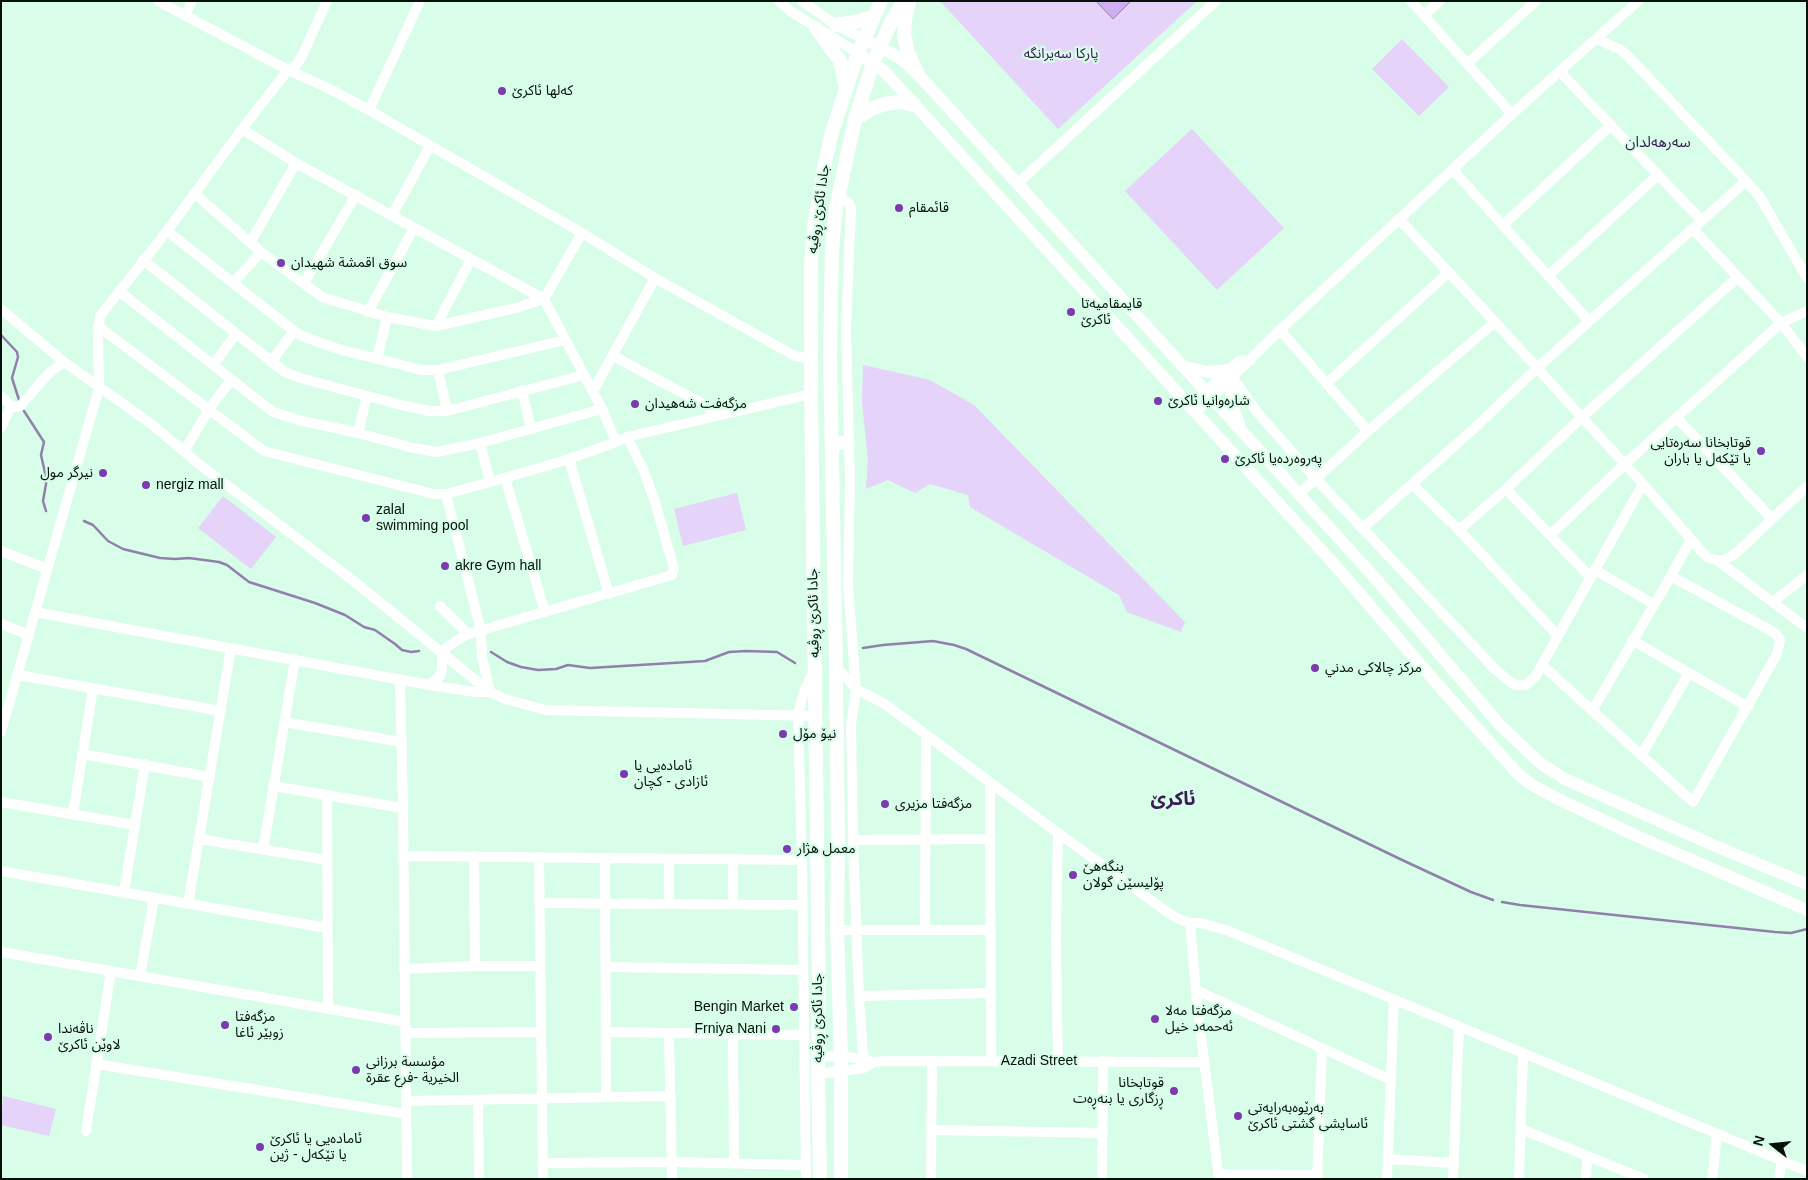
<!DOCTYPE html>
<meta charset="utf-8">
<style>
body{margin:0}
#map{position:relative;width:1808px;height:1180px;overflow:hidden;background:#d8fde8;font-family:Arial,sans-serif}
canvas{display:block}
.frame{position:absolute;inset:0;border:2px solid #05110a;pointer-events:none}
.north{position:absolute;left:1748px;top:1120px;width:50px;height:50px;-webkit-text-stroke:4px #d8fde8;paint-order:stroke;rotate:286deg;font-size:14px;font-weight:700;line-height:20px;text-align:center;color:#05110a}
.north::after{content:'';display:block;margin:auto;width:18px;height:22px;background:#05110a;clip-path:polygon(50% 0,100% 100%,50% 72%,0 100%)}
</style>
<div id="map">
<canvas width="1808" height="1180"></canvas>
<div class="frame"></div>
<div class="north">N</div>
</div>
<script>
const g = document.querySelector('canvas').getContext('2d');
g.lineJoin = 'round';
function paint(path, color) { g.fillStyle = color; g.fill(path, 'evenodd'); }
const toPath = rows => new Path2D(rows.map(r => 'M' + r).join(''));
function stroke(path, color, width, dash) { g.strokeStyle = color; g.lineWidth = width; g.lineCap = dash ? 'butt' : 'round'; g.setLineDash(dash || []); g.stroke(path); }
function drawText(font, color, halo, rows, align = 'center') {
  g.font = font + ' Arial,"Noto Sans Arabic",sans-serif'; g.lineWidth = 4.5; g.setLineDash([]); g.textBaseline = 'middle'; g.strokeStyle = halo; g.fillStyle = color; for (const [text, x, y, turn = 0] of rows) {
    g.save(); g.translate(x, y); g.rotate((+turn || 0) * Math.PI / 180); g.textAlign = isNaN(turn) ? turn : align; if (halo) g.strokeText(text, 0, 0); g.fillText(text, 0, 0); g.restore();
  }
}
const green = toPath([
 [940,1,1197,1,1058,129],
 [1402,39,1449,87,1419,116,1372,69],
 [1192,129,1284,228,1217,290,1125,191],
 [863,365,930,380,974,405,1185,622,1181,632,1127,612,1119,595,970,507,968,495,930,484,915,493,888,480,866,489,868,461,862,401],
 [737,493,746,530,683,546,674,509],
 [223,496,276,537,251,569,198,528],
 [3,1096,56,1109,49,1136,1,1125]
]);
const water = toPath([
 [1096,1,1131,1,1113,19,1096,1]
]);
const stream = toPath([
 [1,335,17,352,18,357,12,378,19,400],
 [24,411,44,442,41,455,46,477,46,484,43,501,46,511],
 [84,521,93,525,108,541,123,549,160,558,175,559,189,558,219,562,227,565,249,582,315,603,345,615,364,627,375,630,395,644,402,650,411,652,419,651],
 [863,648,883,645,933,641,954,645,966,649,1400,859,1471,892,1493,900],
 [491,652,507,662,521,667,538,670,556,669,568,665,590,668,705,661,729,652,746,651,777,652,795,663],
 [1502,902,1520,905,1775,932,1791,933,1807,929]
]);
const minor = toPath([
 [158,1,288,70,328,88,369,110,582,233,655,278,795,356,811,359],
 [779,1,790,11,858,53],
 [802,1,836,25,864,39],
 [1411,1,1512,114],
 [1424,15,1440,1],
 [185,16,192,1],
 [1597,39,1619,49,1627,55,1746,181,1760,197,1807,278],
 [1467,64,1536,1],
 [1560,72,1702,221],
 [369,110,420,1],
 [242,129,296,163,544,299,602,409,616,442],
 [1453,170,1589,321],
 [1017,184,1216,1],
 [194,193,261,252,322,297,387,317,436,326,516,308,544,299,582,233],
 [839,196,849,203,851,208,846,329,850,482,848,585,856,689,851,725,853,840,859,996,864,1068],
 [392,215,430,146],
 [1399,219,1495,322,1643,484,1704,554,1709,558,1717,560,1724,560,1735,554,1807,486],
 [1503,225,1611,125],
 [1693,229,1781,323,1807,357],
 [167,231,294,331,302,336,338,349,422,370,438,370,565,340],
 [251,241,296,163],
 [143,260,285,372,300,378,401,405,429,411,447,411,584,375],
 [1548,276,1658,175],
 [233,283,261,252],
 [304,283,356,195],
 [119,291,273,412,298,420,358,433,413,448,437,452,480,443,602,409],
 [1,309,64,362,150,423,199,464,355,582,490,692,505,699,546,710,816,716],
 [368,312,414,228],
 [98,326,264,451,434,494,446,494,505,478,569,459,616,442,627,437,811,394],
 [436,326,471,259],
 [1280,330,1368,431],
 [613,356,698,401,718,414],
 [377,359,387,317],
 [271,362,294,331],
 [213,365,236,334],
 [438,370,447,411],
 [1233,378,1257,412,1316,479,1495,669,1511,683,1516,685,1526,685,1535,677,1643,484],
 [1326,384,1449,272],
 [522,390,531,429],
 [593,391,655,278],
 [1,396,11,406,17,407,21,405,49,373,64,362],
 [1190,406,1239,361,1251,360],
 [1196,413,1280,330,1512,114,1638,1],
 [1677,418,1772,519],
 [1,428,11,406],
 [358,433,367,396],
 [480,443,490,482],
 [185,450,209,409,231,380],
 [569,459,609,594],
 [505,478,545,612],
 [1412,484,1459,530,1558,636],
 [1506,489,1591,578],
 [446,494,481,631,482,657,490,692],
 [1298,495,1368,431,1495,322],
 [1363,528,1479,424,1537,368,1746,181],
 [1459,530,1506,489,1582,417,1738,277],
 [1550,535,1625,464,1781,323,1807,311],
 [1,551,47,569],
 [1717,560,1807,628],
 [1595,570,1654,604],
 [1773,602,1807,575],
 [440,606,468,634],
 [35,612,429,685,475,692,490,692],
 [1,624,29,635],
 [1632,640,1748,707],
 [1542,665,1693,802,1777,654,1780,640,1775,633,1671,576],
 [836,666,856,689,885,704,1058,833,1170,914,1179,919,1190,923,1201,923,1229,931,1807,1171],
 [18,675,221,711],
 [400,679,403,808,407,1179],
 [429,685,440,676,442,669,442,654,448,646,468,634,672,575,674,569,655,502,644,471,627,437],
 [1592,711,1671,576,1691,539],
 [284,722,402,742],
 [1,732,99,388,98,339,100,316,167,231,242,129,288,70,297,64,302,56,327,1],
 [82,754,210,777],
 [1641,756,1689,673],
 [990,783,991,1061],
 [273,786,403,808],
 [327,795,328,1008],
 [1,802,135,825],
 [73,814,93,688],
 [1058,833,1056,940,1058,1061],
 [199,839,327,860],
 [853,840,990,839],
 [263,850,295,659],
 [403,856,802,860],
 [474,856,475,966],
 [539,857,543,1179],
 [605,858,606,1097],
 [669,859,669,904],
 [1,871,327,928],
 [124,892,145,764],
 [539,903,802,905],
 [188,904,231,648],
 [733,904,733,859],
 [1190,923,1197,1004,1219,1179],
 [837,930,990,930],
 [925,930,926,735],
 [1,952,405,1022],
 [605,967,803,970],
 [404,969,475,966,540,966],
 [140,976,154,898],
 [1196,990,1391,1080],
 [859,996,991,993],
 [606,1032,804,1035],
 [405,1033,540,1032],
 [669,1034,672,1179],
 [733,1035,734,1163],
 [818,1057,841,1056,868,1060],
 [96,1064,406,1114],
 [818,1074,864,1068,874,1062,884,1061,1204,1062],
 [478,1100,479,1179],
 [406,1101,671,1096],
 [1521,1129,1644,1179],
 [932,1130,1103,1133],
 [86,1131,111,971],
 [1388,1159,1454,1163],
 [542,1163,672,1162,805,1165],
 [1218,1174,1318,1175],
 [806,1179,802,860,798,715,804,691,814,671],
 [931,1179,932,1061],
 [1102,1179,1103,1061],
 [1317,1179,1322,1049],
 [1387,1179,1394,999],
 [1453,1179,1459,1026],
 [1519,1179,1523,1053],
 [1586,1179,1587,1156],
 [1712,1179,1717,1134],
 [1779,1179,1782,1159]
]);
const major = toPath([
 [864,39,900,58,918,74,1375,578,1500,725,1540,763,1565,779,1713,845,1807,884],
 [858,53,884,71,1333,563,1438,685,1518,774,1532,785,1558,799,1639,837,1807,910],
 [1182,366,1208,372,1229,370],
 [1230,381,1232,405,1239,424]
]);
const highway = toPath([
 [909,1,905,20,904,35,908,53,918,74],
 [836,25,855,22,873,17],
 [816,28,840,61,845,84],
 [855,119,873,108,885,104,899,102,915,105],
 [832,443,848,443],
 [820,1179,818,1074,819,988,811,394,811,263,814,226,824,167,832,132,858,53,881,1],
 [841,1179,841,1056,837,930,838,840,836,666,830,357,832,249,836,208,855,119,873,63,892,20,904,1]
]);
const markers = [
 [502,91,5,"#7b3aae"],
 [899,208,5,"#7b3aae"],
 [281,263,5,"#7b3aae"],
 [1071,312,5,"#7b3aae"],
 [1158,401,5,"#7b3aae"],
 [635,404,5,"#7b3aae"],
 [1761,451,5,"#7b3aae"],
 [1225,459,5,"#7b3aae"],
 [103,473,5,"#7b3aae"],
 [146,485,5,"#7b3aae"],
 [366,518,5,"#7b3aae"],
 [445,566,5,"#7b3aae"],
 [1315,668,5,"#7b3aae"],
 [783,734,5,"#7b3aae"],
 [624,774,5,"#7b3aae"],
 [885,804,5,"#7b3aae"],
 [787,849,5,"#7b3aae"],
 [1073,875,5,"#7b3aae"],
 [794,1007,5,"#7b3aae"],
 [1155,1019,5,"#7b3aae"],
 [225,1025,5,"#7b3aae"],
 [776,1029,5,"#7b3aae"],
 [48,1037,5,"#7b3aae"],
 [356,1070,5,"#7b3aae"],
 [1174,1091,5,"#7b3aae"],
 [1238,1116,5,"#7b3aae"],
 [260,1147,5,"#7b3aae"]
];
const parkNames = [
 ["پارکا سەیرانگه",1061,54]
];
const poiNames = [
 ["کەلها ئاکرێ",512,91],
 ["قائمقام",909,208],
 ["سوق اقمشة شهيدان",291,263],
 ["قایمقامیەتا",1081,304],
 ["ئاکرێ",1081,320],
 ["شارەوانیا ئاکرێ",1168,401],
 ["مزگەفت شه‌هيدان",645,404],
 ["قوتابخانا سەرەتایی",1751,443,"right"],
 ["یا تێکەل یا باران",1751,459,"right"],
 ["پەروەردەیا ئاكرێ",1235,459],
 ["نيرگر مول",93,473,"right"],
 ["nergiz mall",156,485],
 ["zalal",376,510],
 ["swimming pool",376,526],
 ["akre Gym hall",455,566],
 ["مركز چالاکى مدني",1325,668],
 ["نیۆ مۆل",793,734],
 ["ئامادەیی یا",634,766],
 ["ئازادی - کچان",634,782],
 ["مزگەفتا مزیری",895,804],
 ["معمل هژار",797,849],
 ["بنگە‌ھێ",1083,867],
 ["پۆلیسێن گولان",1083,883],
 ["Bengin Market",784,1007,"right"],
 ["مزگەفتا مەلا",1165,1011],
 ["ئەحمەد خیل",1165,1027],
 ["مزگەفتا",235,1017],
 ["زوبێر ئاغا",235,1033],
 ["ناڤەندا",58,1029],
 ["لاوێن ئاکرێ",58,1045],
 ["Frniya Nani",766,1029,"right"],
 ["مؤسسة برزانى",366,1062],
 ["الخيرية -فرع عقرة",366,1078],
 ["قوتابخانا",1164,1083,"right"],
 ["ڕزگاری یا بنەڕەت",1164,1099,"right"],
 ["بەرێوەبەرایەتی",1248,1108],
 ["ئاسایشی گشتی ئاکرێ",1248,1124],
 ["ئامادەیی یا ئاکرێ",270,1139],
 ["یا تێکەل - ژین",270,1155]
];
const streetNames = [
 ["جادا ئاکرێ ڕوڤیە",819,209,-82],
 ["جادا ئاکرێ ڕوڤیە",814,613,-91],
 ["جادا ئاکرێ ڕوڤیە",818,1018,-90],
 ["Azadi Street",1039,1061]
];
const neighbourhoodNames = [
 ["سەرهەلدان",1658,143]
];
const districtNames = [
 ["ئاکرێ",1173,800]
];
paint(green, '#e5d3fa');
paint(water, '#cfaff1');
stroke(water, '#9280ac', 1);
stroke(stream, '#9280ac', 2.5);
stroke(minor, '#fff', 10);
stroke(major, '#fff', 12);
stroke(highway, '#fff', 14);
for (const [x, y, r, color] of markers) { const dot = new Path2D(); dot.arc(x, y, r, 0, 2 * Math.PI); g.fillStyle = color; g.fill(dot); stroke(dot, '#d8fde8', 2); }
drawText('14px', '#3d105c', '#d8fde8', parkNames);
drawText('14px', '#05110a', '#d8fde8', poiNames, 'left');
drawText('14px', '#05110a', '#d8fde8', streetNames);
drawText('15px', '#3a1c54', '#d8fde8', neighbourhoodNames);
drawText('bold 19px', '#3a1c54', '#d8fde8', districtNames);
</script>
